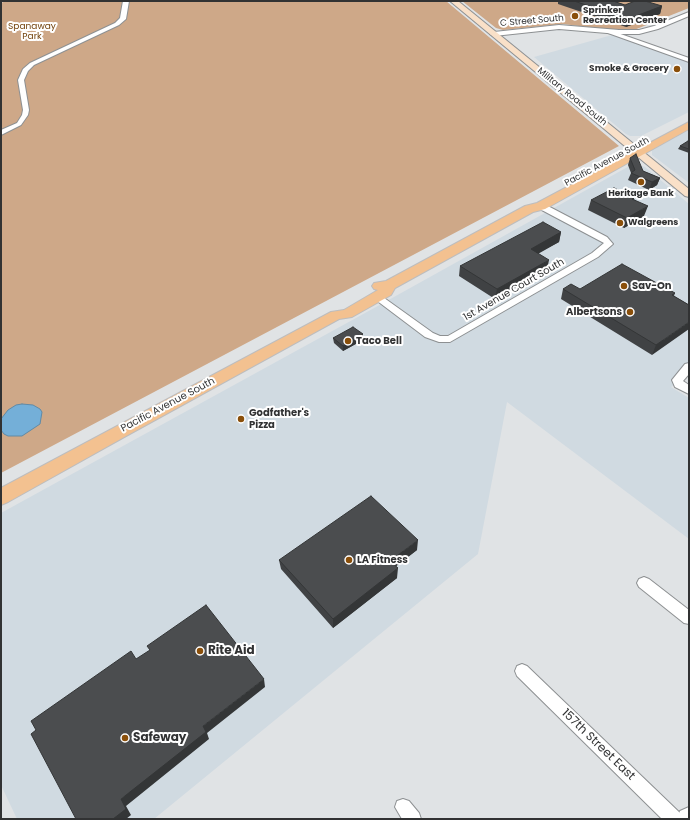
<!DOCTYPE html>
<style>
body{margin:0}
#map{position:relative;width:690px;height:820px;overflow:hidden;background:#e0e3e5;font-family:Poppins,sans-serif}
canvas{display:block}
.frame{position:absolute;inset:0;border:2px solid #313233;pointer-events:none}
</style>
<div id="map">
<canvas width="690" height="820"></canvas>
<div class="frame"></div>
</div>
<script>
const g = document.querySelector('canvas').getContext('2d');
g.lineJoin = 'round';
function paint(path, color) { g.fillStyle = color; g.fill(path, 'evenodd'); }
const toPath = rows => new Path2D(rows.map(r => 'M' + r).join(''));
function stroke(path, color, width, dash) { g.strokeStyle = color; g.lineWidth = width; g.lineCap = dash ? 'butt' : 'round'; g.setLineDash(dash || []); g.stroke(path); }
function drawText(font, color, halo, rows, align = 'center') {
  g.font = font + ' Poppins,sans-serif'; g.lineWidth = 4; g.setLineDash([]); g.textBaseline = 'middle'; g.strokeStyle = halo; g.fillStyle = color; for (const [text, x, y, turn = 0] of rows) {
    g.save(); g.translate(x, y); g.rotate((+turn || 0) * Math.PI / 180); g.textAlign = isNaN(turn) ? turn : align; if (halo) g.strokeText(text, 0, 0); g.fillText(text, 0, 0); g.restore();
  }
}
const built = toPath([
 [612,35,689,62,689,112,641,136,630,136,626,134,534,57],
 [689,130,689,183,652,155,652,150],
 [633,164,645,167,689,204,689,373,671,387,689,398,689,539,507,402,478,554,154,819,17,819,1,785,1,513,376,307]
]);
const green = toPath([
 [6,1,446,1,619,146,1,473,1,3],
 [462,1,689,1,689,8,634,30,611,30,563,24,503,30,496,28]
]);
const water = toPath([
 [22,404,33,405,40,409,42,412,40,424,22,436,8,436,4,434,1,430,1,419,8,410,16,405,22,404]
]);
const minor = toPath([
 [123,1,129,1,126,19,119,25,34,65,28,71,24,80,29,110,28,115,21,125,1,135,1,130,17,123,22,115,23,110,18,80,23,69,30,63,115,23,120,18,123,1],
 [608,31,612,31,689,58,689,62,608,33,608,31],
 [538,204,544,204,607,237,613,244,598,257,450,342,439,342,425,337,372,297,374,295,380,295,433,333,440,336,448,336,592,253,604,243,538,208,538,204],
 [689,363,689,374,683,381,689,385,689,394,675,387,672,380,685,364,689,363],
 [644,577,649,579,689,610,689,624,684,623,639,587,637,583,639,579,644,577],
 [522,664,527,666,680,813,682,819,662,819,517,676,515,671,517,666,522,664],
 [403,799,409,801,419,813,421,819,402,819,395,807,397,801,403,799]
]);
const tertiary = toPath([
 [689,12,689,16,658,29,639,34,619,34,559,29,494,36,490,34,494,32,559,25,619,30,639,30,654,26,689,12],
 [689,807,689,819,677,819,680,811,689,807]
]);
const secondary = toPath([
 [450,1,458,1,689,189,689,197,685,196,450,1]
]);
const primary = toPath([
 [689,122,689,129,545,209,533,212,395,288,391,295,352,317,339,319,126,436,8,502,1,505,1,488,331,312,344,310,378,290,374,289,372,286,374,283,386,281,525,206,537,203,689,122]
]);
const wall = toPath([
 [558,1,613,1,625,5,662,6,660,14,626,27,558,4],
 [689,141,689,153,678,149,680,146],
 [630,158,643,171,660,178,657,185,649,190,628,180,631,173,628,165],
 [634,198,634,199,644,216,624,228,588,210,591,200],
 [561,232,559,242,538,253,547,270,495,299,459,276,460,266],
 [563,289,580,289,675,293,674,296,689,305,652,355,561,299],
 [363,334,363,340,343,351,334,343,333,338],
 [417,550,396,566,397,578,333,628,281,569,279,560]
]);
const shadedWall = toPath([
 [662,6,660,14,626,27,628,19],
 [660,178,657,185,649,190,652,182],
 [648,206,644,216,624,228,627,218],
 [561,232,559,242,529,259,531,249],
 [549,260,547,270,495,299,497,289],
 [689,322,689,329,652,355,656,345],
 [363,334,363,340,343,351,343,346],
 [418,540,417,550,390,571,390,561],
 [398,568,397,578,333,628,333,619],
 [264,679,265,687,207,733,209,739,126,806,131,815,126,819,113,819,121,799,203,726]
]);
const building = toPath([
 [574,1,613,1,625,5,635,1,645,1,662,6,628,19,574,1],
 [688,141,689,141,689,149,680,146,688,141],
 [636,154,643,171,660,178,652,182,631,173,635,170,630,158,636,154],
 [614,188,634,198,632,199,648,206,627,218,591,200,614,188],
 [543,222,561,232,531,249,549,260,497,289,460,266,543,222],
 [622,264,675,293,672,295,689,305,689,322,656,345,563,289,571,284,580,289,622,264],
 [353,327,363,334,343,346,333,338,353,327],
 [371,496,418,540,390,561,398,568,333,619,279,560,371,496],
 [206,605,264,679,203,726,206,732,121,799,126,809,113,819,76,819,31,734,36,730,31,721,131,651,136,659,150,650,147,646,206,605]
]);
const markers = [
 [575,16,4,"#8a4f0a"],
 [677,69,4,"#8a4f0a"],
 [641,182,4,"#8a4f0a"],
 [620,223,4,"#8a4f0a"],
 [624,286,4,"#8a4f0a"],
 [630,312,4,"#8a4f0a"],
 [348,341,4,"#8a4f0a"],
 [241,419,4,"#8a4f0a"],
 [349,560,4,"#8a4f0a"],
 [200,651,4,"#8a4f0a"],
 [125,738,4,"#8a4f0a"]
];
const farPoinames = [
 ["Sprinker",583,11],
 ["Recreation Center",583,21],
 ["Smoke & Grocery",669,69,"right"],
 ["Heritage Bank",641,194,"center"],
 ["Walgreens",628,223]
];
const farStreetnames = [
 ["C Street South",532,21,-5],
 ["Military Road South",572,97,39],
 ["Pacific Avenue South",607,162,-28]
];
const farParknames = [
 ["Spanaway",32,27],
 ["Park",32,37]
];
const poiNames = [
 ["Sav-On",632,286],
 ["Albertsons",622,312,"right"],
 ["Taco Bell",356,341],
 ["Godfather's",249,413],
 ["Pizza",249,425],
 ["LA Fitness",357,560]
];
const streetNames = [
 ["1st Avenue Court South",514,290,-30],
 ["Pacific Avenue South",168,405,-28]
];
const nearPoinames = [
 ["Rite Aid",208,651],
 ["Safeway",133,738]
];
const nearStreetnames = [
 ["157th Street East",598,745,44]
];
paint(built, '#d0dae1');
paint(green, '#cea888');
paint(water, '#74afd8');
stroke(water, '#608aa6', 1);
stroke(minor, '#8d9092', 2);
stroke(tertiary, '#8d9092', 2);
stroke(secondary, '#8d9092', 2);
stroke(primary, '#bdbdbe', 2);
paint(minor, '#fff');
paint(tertiary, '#fff');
paint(secondary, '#f9e0c8');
paint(primary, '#f3c190');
paint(wall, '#404244');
paint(shadedWall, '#343637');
paint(building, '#4b4d4f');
stroke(building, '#343637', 1);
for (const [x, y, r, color] of markers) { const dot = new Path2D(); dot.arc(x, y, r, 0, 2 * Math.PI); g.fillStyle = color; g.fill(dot); stroke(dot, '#fff', 1.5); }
drawText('bold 9px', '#313233', '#fff', farPoinames, 'left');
drawText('9px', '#313233', '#fff', farStreetnames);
drawText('9px', '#74440e', '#fff', farParknames);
drawText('bold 10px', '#313233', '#fff', poiNames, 'left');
drawText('10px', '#313233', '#fff', streetNames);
drawText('bold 12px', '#313233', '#fff', nearPoinames, 'left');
drawText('12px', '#313233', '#fff', nearStreetnames);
</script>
